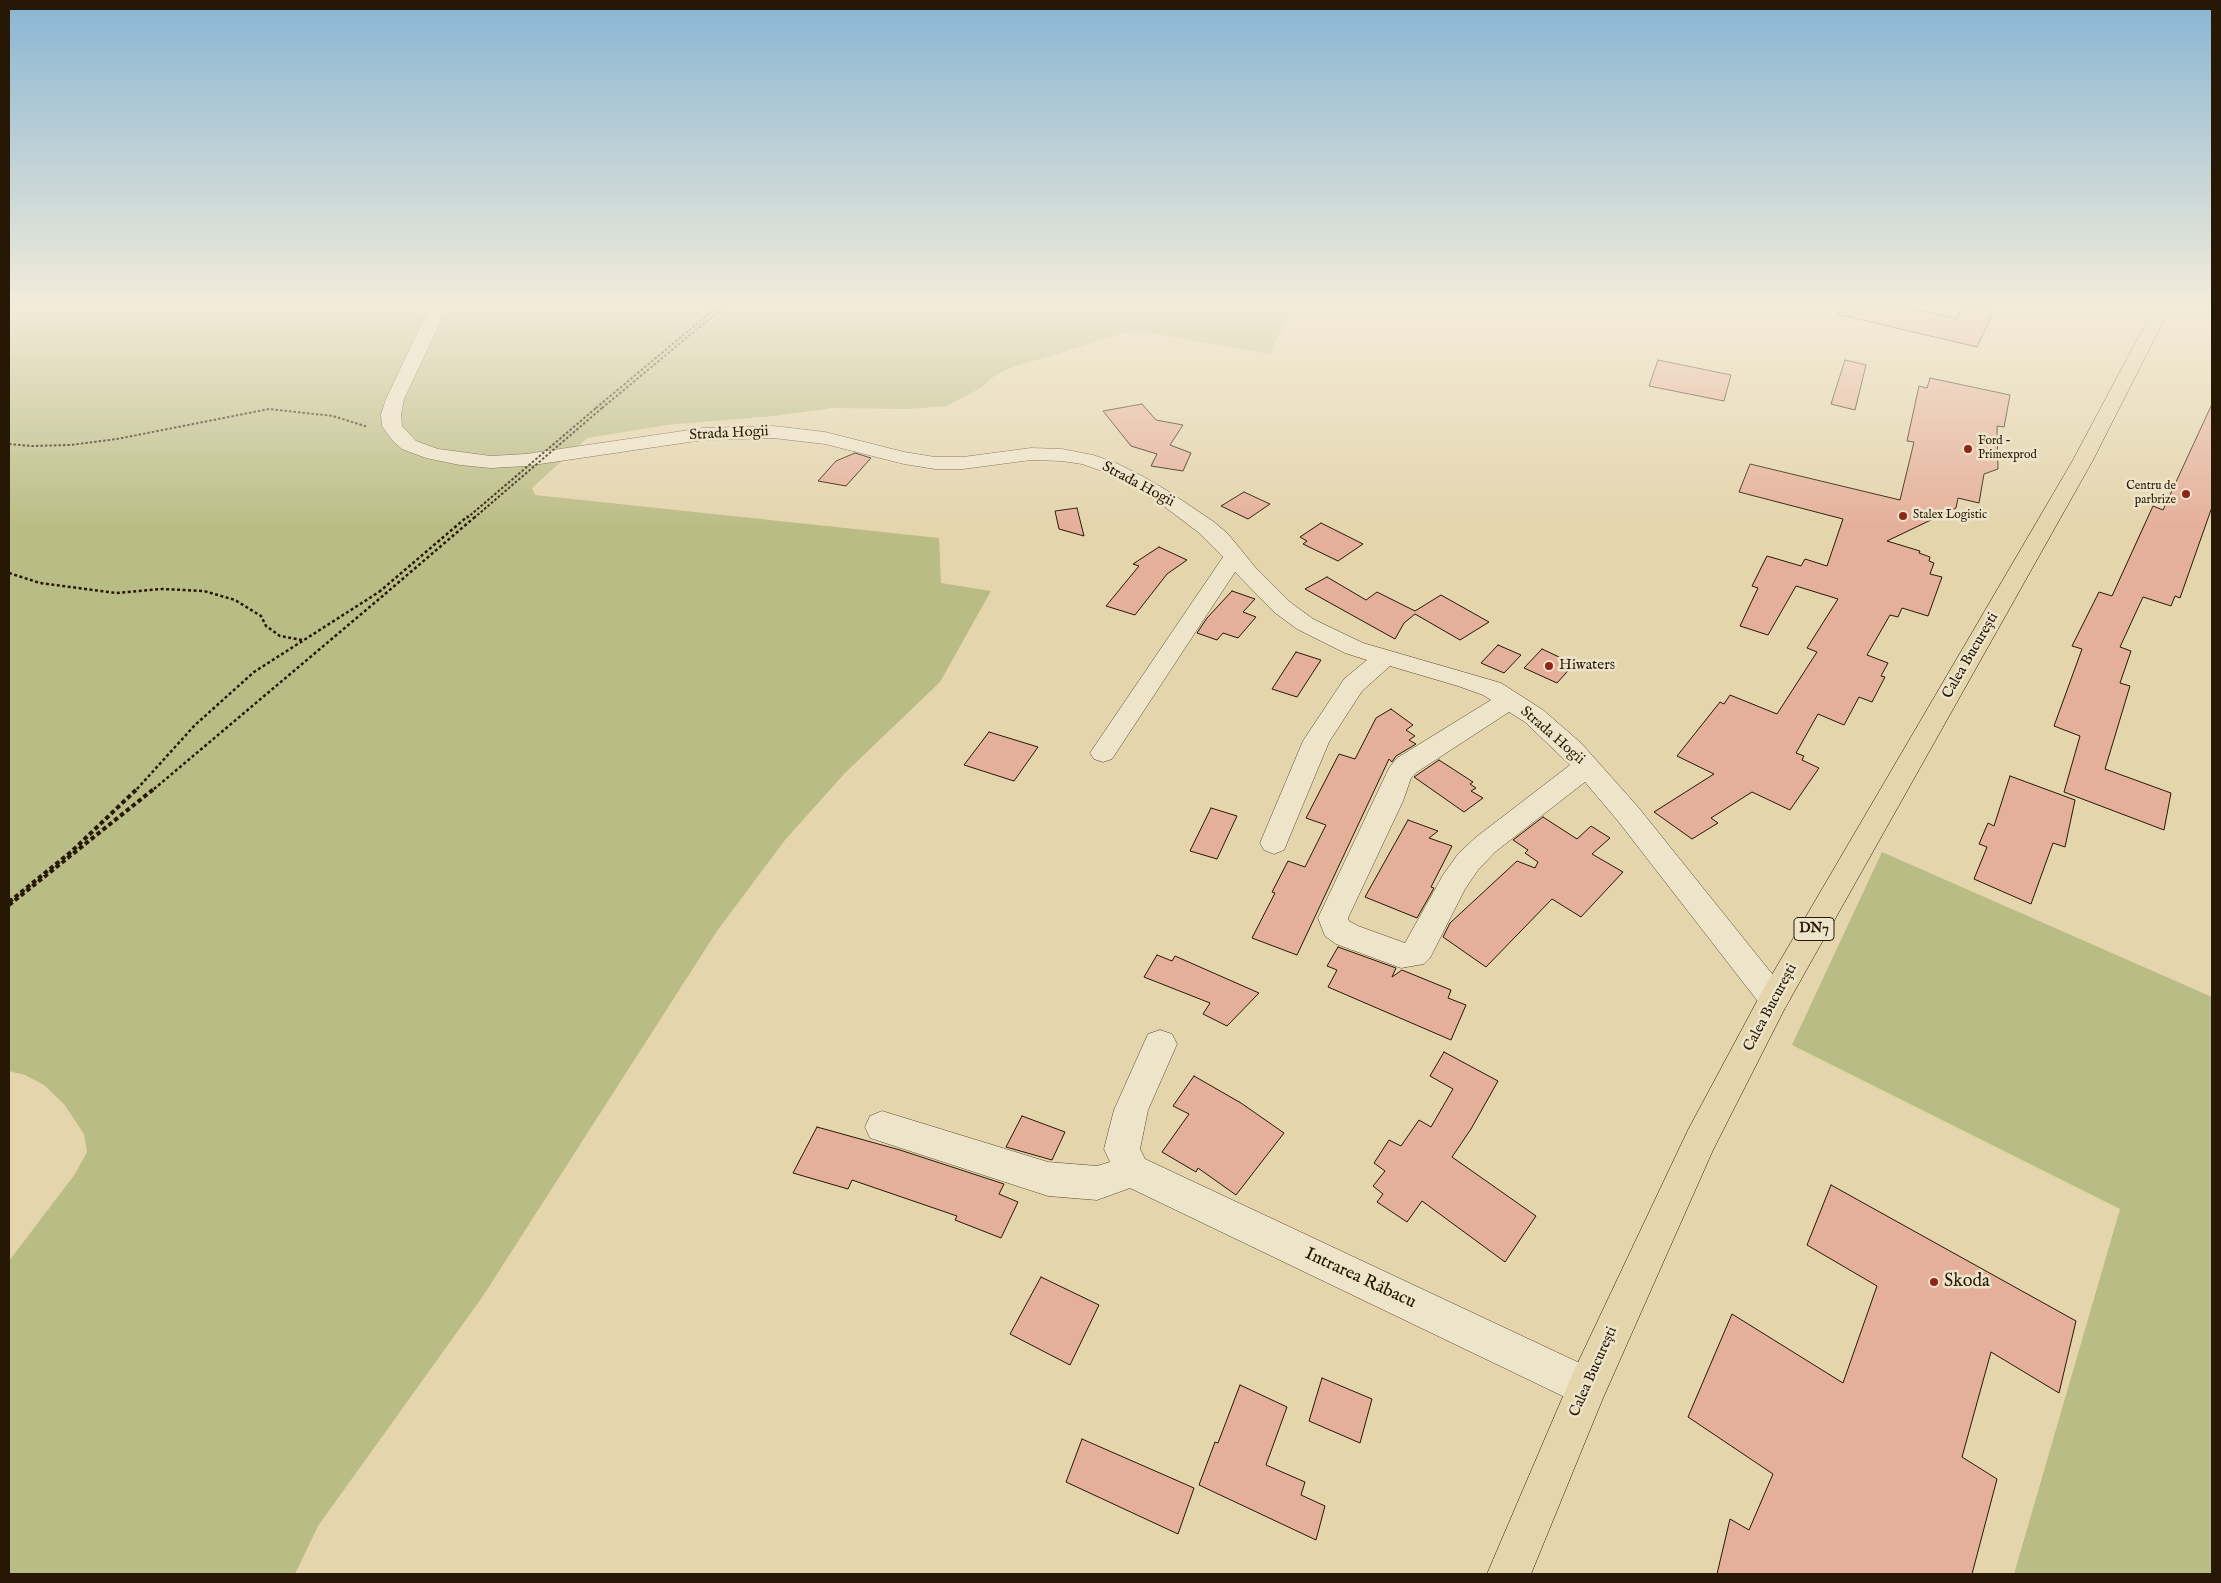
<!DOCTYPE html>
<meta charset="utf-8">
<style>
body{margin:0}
#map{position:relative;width:2221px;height:1583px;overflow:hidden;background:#e4d5ad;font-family:"IM FELL English",serif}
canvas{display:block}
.frame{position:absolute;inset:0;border:10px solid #261805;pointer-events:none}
</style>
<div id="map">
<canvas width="2221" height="1583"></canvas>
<div class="frame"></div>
</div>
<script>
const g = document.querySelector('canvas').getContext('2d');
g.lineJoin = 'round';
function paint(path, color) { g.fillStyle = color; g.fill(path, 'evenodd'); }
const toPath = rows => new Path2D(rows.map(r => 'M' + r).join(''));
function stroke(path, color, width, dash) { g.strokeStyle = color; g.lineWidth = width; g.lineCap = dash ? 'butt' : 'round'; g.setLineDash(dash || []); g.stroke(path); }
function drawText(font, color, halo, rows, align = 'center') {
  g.font = font + ' "IM FELL English",serif'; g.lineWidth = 5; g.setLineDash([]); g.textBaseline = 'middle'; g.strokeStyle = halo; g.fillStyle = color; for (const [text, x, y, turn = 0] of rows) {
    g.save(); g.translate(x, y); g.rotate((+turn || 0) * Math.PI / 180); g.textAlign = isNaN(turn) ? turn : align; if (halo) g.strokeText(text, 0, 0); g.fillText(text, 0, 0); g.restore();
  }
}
const green = toPath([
 [9,306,1295,306,1269,354,1135,330,1010,368,993,377,981,388,946,406,908,409,833,408,774,416,667,425,587,438,532,488,535,495,939,538,941,583,991,591,940,682,845,773,785,840,717,931,483,1296,318,1526,295,1574,9,1574,9,1261,75,1174,87,1152,84,1134,64,1104,44,1085,25,1075,9,1071],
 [1882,852,2212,997,2212,1574,2014,1574,2120,1209,1792,1045]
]);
const building = toPath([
 [1838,306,1901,306,1958,319,1960,306,1996,306,1977,347,1837,314,1838,306],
 [1658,360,1731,375,1724,401,1649,386,1658,360],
 [1845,360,1866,365,1855,410,1831,404,1845,360],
 [1930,378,2010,395,2004,427,1997,426,1998,469,1984,474,1979,503,1958,498,1956,508,1887,541,1920,551,1919,553,1930,557,1929,561,1934,563,1930,574,1942,577,1928,616,1902,608,1898,617,1890,615,1867,655,1888,663,1881,676,1885,677,1872,702,1859,697,1844,725,1818,714,1796,753,1804,756,1802,760,1819,768,1790,810,1752,792,1711,818,1718,823,1692,839,1654,812,1714,774,1677,756,1720,702,1724,704,1730,695,1777,714,1817,652,1807,648,1838,599,1796,586,1768,635,1740,626,1758,588,1752,586,1767,556,1801,566,1805,559,1827,566,1843,519,1739,492,1750,464,1900,500,1914,442,1907,441,1919,386,1927,388,1930,378],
 [1142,404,1156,420,1183,425,1170,445,1191,453,1183,471,1151,466,1157,454,1131,446,1103,411,1142,404],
 [2212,404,2212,507,2180,598,2175,596,2171,606,2143,597,2120,647,2131,651,2120,683,2130,686,2105,769,2171,793,2164,830,2064,792,2080,736,2054,726,2082,649,2072,646,2099,592,2112,596,2153,506,2163,510,2212,404],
 [855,453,871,458,846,486,818,481,836,461,855,453],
 [1244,492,1270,504,1248,519,1221,506,1244,492],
 [1077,508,1084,536,1059,529,1055,511,1077,508],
 [1321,523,1363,544,1338,561,1303,544,1307,541,1300,537,1321,523],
 [1159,547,1187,560,1167,574,1135,615,1106,606,1139,566,1133,564,1159,547],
 [1327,577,1366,600,1377,592,1415,611,1441,595,1489,622,1460,640,1415,614,1404,623,1395,639,1305,589,1327,577],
 [1232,591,1255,599,1243,612,1256,617,1238,638,1223,633,1217,640,1197,633,1207,618,1232,591],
 [1498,645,1521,655,1504,673,1481,663,1498,645],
 [1542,649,1574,664,1557,683,1524,668,1542,649],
 [1296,652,1321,660,1297,697,1272,689,1296,652],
 [1391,709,1413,725,1406,730,1415,736,1409,740,1416,744,1396,756,1392,762,1389,759,1297,955,1252,938,1275,893,1272,892,1288,861,1305,867,1326,825,1306,818,1339,754,1355,759,1376,718,1391,709],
 [989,732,1038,747,1014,781,964,765,989,732],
 [1439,760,1473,782,1470,784,1476,788,1471,791,1483,798,1464,812,1414,777,1439,760],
 [2010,776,2075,800,2065,847,2053,843,2031,904,1974,879,1987,847,1979,844,1988,823,1994,826,2010,776],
 [1211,808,1237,816,1217,859,1190,851,1211,808],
 [1543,817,1577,839,1591,826,1610,838,1592,854,1623,872,1581,917,1552,899,1486,967,1443,937,1450,923,1517,861,1535,868,1538,862,1525,853,1528,850,1513,840,1543,817],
 [1408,820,1438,831,1429,838,1452,846,1431,887,1434,888,1417,918,1365,897,1408,820],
 [1338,947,1396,968,1392,977,1402,970,1451,990,1448,998,1466,1005,1451,1040,1328,987,1337,970,1327,966,1338,947],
 [1157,955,1172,961,1175,956,1259,993,1227,1026,1203,1014,1210,1003,1144,977,1157,955],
 [1444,1052,1498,1081,1471,1129,1452,1157,1536,1216,1505,1262,1422,1201,1407,1222,1377,1202,1383,1194,1373,1186,1385,1171,1374,1163,1389,1140,1401,1146,1419,1120,1431,1127,1453,1089,1430,1076,1444,1052],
 [1194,1076,1241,1103,1284,1133,1236,1195,1198,1168,1196,1172,1162,1152,1189,1114,1173,1106,1194,1076],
 [1022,1116,1065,1132,1052,1160,1006,1147,1022,1116],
 [817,1127,900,1150,1004,1184,999,1194,1018,1202,1001,1238,955,1220,957,1216,852,1180,848,1189,793,1173,817,1127],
 [1831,1185,2076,1321,2059,1393,1991,1352,1962,1457,1997,1479,1972,1574,1717,1574,1730,1519,1749,1530,1773,1474,1688,1417,1732,1314,1843,1383,1877,1286,1807,1245,1831,1185],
 [1041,1277,1099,1305,1070,1365,1010,1334,1041,1277],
 [1322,1378,1372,1399,1360,1443,1309,1421,1322,1378],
 [1240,1385,1287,1407,1266,1465,1305,1482,1301,1495,1325,1506,1316,1540,1199,1485,1215,1442,1218,1443,1240,1385],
 [1082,1439,1194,1488,1178,1534,1066,1482,1082,1439]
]);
const pathFar2 = toPath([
 [596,408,718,306],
 [602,408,725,306],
 [9,444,32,446,70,445,117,439,269,409,333,416,368,427]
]);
const pathFar1 = toPath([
 [9,573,40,583,116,593,162,589,204,591,235,600,261,616,266,626,280,636,302,640],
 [137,789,195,725,254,672,379,592],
 [154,789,385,594]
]);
const path = toPath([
 [9,902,71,852,138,788],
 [9,905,155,788]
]);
const minor = toPath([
 [423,306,439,306,442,312,441,321,404,399,401,414,402,426,416,441,438,449,491,456,526,454,703,428,773,426,825,432,904,452,935,457,963,457,1031,448,1062,449,1093,455,1116,463,1144,477,1171,493,1214,522,1228,534,1256,568,1290,602,1313,619,1363,643,1501,683,1543,710,1581,743,1638,807,1785,990,1790,999,1785,1008,1774,1012,1763,1008,1618,821,1585,782,1495,852,1478,870,1465,889,1430,958,1424,964,1401,968,1336,944,1325,936,1318,918,1389,768,1397,758,1491,700,1483,695,1458,686,1390,666,1362,691,1329,742,1284,850,1274,854,1264,850,1260,843,1303,741,1344,679,1367,660,1345,653,1297,629,1274,612,1235,572,1112,759,1103,762,1094,759,1090,753,1094,747,1223,557,1198,532,1157,501,1130,485,1102,471,1082,464,1062,461,1031,460,963,469,935,469,904,464,825,444,773,438,703,440,526,466,491,468,460,465,426,458,402,449,392,440,382,426,381,414,386,399,423,321,426,312,423,306],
 [1509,712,1525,722,1570,765,1475,838,1458,854,1443,875,1405,943,1358,926,1349,921,1348,918,1403,801,1411,778,1417,772,1509,712],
 [1160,1030,1172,1034,1177,1044,1148,1110,1140,1149,1145,1159,1601,1373,1607,1387,1601,1401,1587,1407,1573,1401,1130,1188,1097,1200,1048,1196,870,1138,865,1127,870,1116,882,1111,1048,1162,1097,1166,1110,1162,1104,1149,1114,1110,1148,1034,1160,1030]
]);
const highway = toPath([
 [2155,306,2171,306,2093,460,1785,1008,1713,1150,1603,1398,1531,1574,1487,1574,1573,1373,1688,1130,1763,990,2073,460,2155,306]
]);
const pathBridgeFar1 = toPath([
 [467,518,596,408],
 [474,518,602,408]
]);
const pathBridge = toPath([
 [379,592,468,516],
 [385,594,476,516]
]);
const markers = [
 [1968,449,5,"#8f2418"],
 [2186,494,5,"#8f2418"],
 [1903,516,5,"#8f2418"],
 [1549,666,5,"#8f2418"],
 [1934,1282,5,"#8f2418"]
];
const farPoinames = [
 ["Ford -",1978,442],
 ["Primexprod",1978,456],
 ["Centru de",2176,487,"right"],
 ["parbrize",2176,501,"right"],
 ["Stalex Logistic",1913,516]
];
const shields = [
 [1814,929,40]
];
const shieldNames = [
 ["DN7",1814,929]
];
const streetNames = [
 ["Strada Hogii",729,434,-3],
 ["Strada Hogii",1138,485,28],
 ["Calea București",1971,656,-60],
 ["Strada Hogii",1552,736,41],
 ["Calea București",1771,1008,-62],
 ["Calea București",1594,1372,-66]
];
const poiNames = [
 ["Hiwaters",1559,666]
];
const nearStreetnames = [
 ["Intrarea Răbacu",1360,1279,25]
];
const nearPoinames = [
 ["Skoda",1944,1282]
];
paint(green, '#babc85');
paint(building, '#e5b09a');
stroke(building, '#261805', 1);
stroke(minor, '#56472f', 1);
stroke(highway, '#261805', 1);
stroke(pathFar2, '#261805', 2, [2.5, 2]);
stroke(pathFar1, '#261805', 2.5, [3, 2.5]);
stroke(path, '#261805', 4, [4.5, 3]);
paint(minor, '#ede4ca');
paint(highway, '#e4d5ad');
stroke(pathBridgeFar1, '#261805', 2, [2.5, 2]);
stroke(pathBridge, '#261805', 2.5, [3, 2.5]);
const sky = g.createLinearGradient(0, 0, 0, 527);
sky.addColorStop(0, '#88b5d3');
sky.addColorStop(0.58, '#f3ecda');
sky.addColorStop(1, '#f3ecda00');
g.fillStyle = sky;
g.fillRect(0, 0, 2221, 527);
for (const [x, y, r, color] of markers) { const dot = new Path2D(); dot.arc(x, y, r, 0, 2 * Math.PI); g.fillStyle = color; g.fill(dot); stroke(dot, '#ede4ca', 2); }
drawText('12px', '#261805', '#ede4ca', farPoinames, 'left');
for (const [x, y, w] of shields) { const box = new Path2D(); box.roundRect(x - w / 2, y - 11.5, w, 23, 4); g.fillStyle = '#ede4ca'; g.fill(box); stroke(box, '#261805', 1); }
drawText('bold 14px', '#261805', null, shieldNames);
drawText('15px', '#261805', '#ede4ca', streetNames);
drawText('15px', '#261805', '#ede4ca', poiNames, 'left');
drawText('18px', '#261805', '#ede4ca', nearStreetnames);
drawText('18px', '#261805', '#ede4ca', nearPoinames, 'left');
</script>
